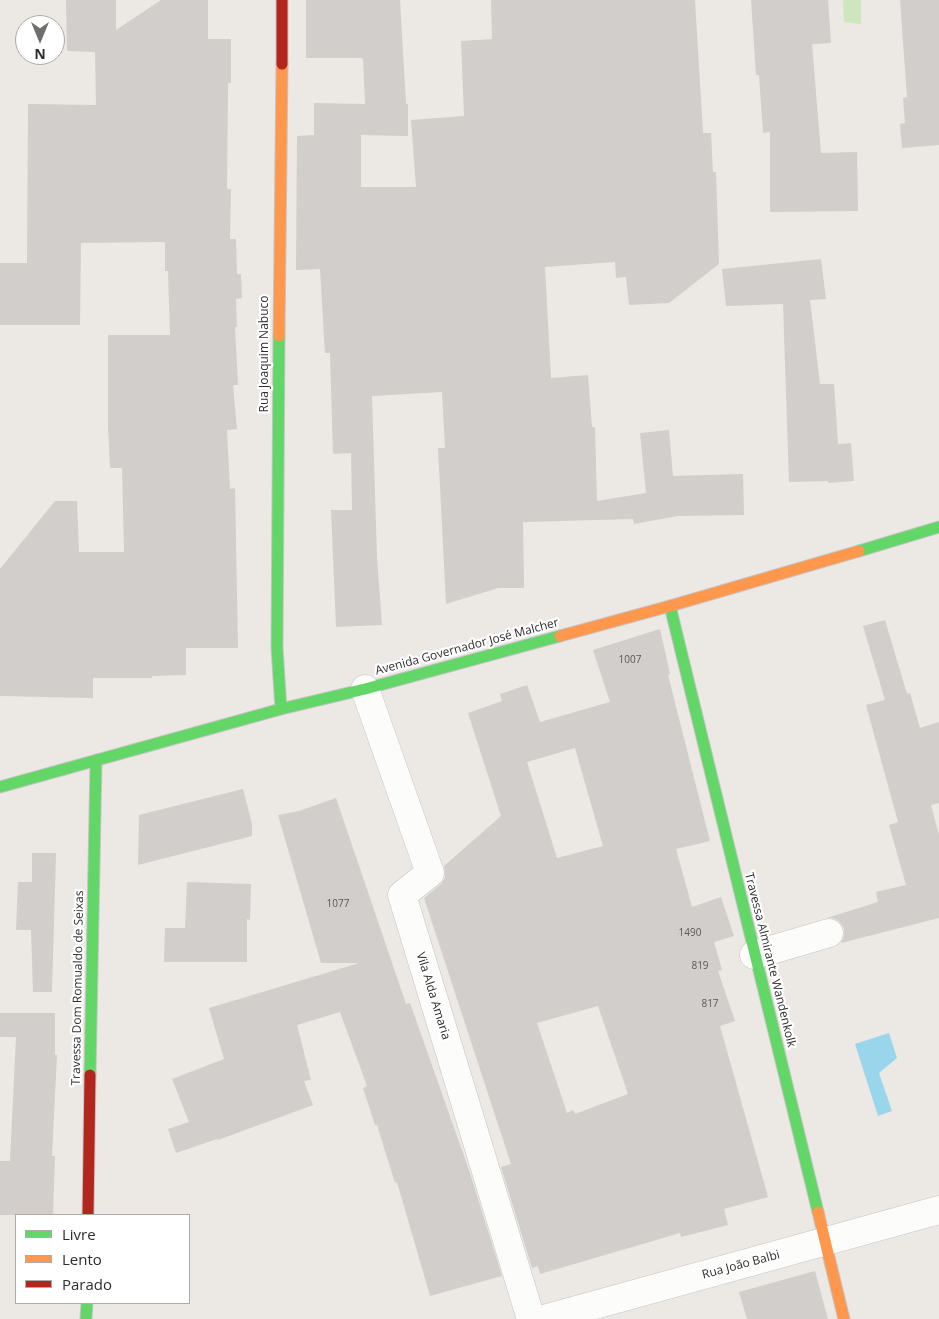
<!DOCTYPE html>
<meta charset="utf-8">
<style>
body{margin:0}
#map{position:relative;width:939px;height:1319px;overflow:hidden;background:#ece8e4;font-family:"Open Sans",sans-serif}
canvas{display:block}
.legend{position:absolute;left:15px;top:1214px;width:175px;height:90px;box-sizing:border-box;background:#fff;border:1px solid #ababab;margin:0;padding:6px 9px;list-style:none;font-size:15px;color:#2e2e2e}
.legend li{display:flex;align-items:center;gap:10px;height:25px}
.legend b{width:25px;border:1px solid #ababab}
.north{position:absolute;left:15px;top:15px;width:50px;height:50px;box-sizing:border-box;background:#fff;border:1px solid #ababab;border-radius:50%;rotate:180deg;font-size:14px;font-weight:700;line-height:20px;text-align:center;color:#2e2e2e}
.north::after{content:'';display:block;margin:auto;width:18px;height:22px;background:#706f6e;clip-path:polygon(50% 0,100% 100%,50% 72%,0 100%)}
</style>
<div id="map">
<canvas width="939" height="1319"></canvas>
<ul class="legend">
<li><b style="height:6px;background:#63d668"></b>Livre</li>
<li><b style="height:6px;background:#ff974d"></b>Lento</li>
<li><b style="height:6px;background:#b3261e"></b>Parado</li>
</ul>
<div class="north">N</div>
</div>
<script>
const g = document.querySelector('canvas').getContext('2d');
g.lineJoin = 'round';
function paint(path, color) { g.fillStyle = color; g.fill(path, 'evenodd'); }
const toPath = rows => new Path2D(rows.map(r => 'M' + r).join(''));
function stroke(path, color, width, dash) { g.strokeStyle = color; g.lineWidth = width; g.lineCap = dash ? 'butt' : 'round'; g.setLineDash(dash || []); g.stroke(path); }
function drawText(font, color, halo, rows, align = 'center') {
  g.font = font + ' "Open Sans",sans-serif'; g.lineWidth = 4.5; g.setLineDash([]); g.textBaseline = 'middle'; g.strokeStyle = halo; g.fillStyle = color; for (const [text, x, y, turn = 0] of rows) {
    g.save(); g.translate(x, y); g.rotate((+turn || 0) * Math.PI / 180); g.textAlign = isNaN(turn) ? turn : align; if (halo) g.strokeText(text, 0, 0); g.fillText(text, 0, 0); g.restore();
  }
}
const green = toPath([
 [843,0,861,0,861,24,844,22]
]);
const water = toPath([
 [889,1033,897,1058,879,1073,892,1111,878,1116,855,1044]
]);
const building = toPath([
 [66,0,116,0,116,30,161,0,208,0,208,39,231,39,231,83,228,83,227,189,231,189,230,239,236,239,237,274,241,274,242,298,236,299,237,327,235,327,238,385,233,385,237,429,227,430,230,489,235,488,238,648,186,648,186,675,152,676,152,678,93,678,93,698,0,696,0,569,55,501,77,501,79,552,124,552,122,468,110,468,108,426,108,335,170,335,168,271,165,271,165,242,81,243,80,325,0,325,0,263,27,263,28,104,96,105,95,52,67,51],
 [306,0,400,0,406,104,408,104,408,136,361,135,361,187,416,187,411,120,464,116,461,41,492,39,491,0,695,0,703,133,711,133,713,172,716,172,719,264,669,303,629,305,626,277,616,278,615,262,545,267,551,378,588,375,592,427,595,427,597,501,646,493,640,433,669,430,673,476,743,474,744,515,678,516,634,524,633,519,523,522,524,588,498,588,446,604,438,448,445,448,442,392,372,396,377,558,382,625,336,627,331,510,352,510,351,453,333,454,330,353,325,353,320,269,296,270,297,136,314,135,314,103,365,104,363,58,306,58],
 [751,0,828,0,831,43,812,44,821,153,857,152,858,211,770,212,770,132,763,133,759,75,756,75],
 [900,0,939,0,939,145,902,148,900,124,905,123,903,98,907,97],
 [821,259,826,299,810,300,820,384,834,384,838,444,851,443,854,481,828,483,828,481,789,482,783,304,726,306,722,269],
 [885,620,907,694,910,693,920,728,939,722,939,803,931,805,939,835,939,918,841,943,844,936,844,928,839,921,833,918,827,918,878,902,876,892,906,885,889,825,898,822,866,705,885,700,863,626],
 [660,629,670,674,668,675,710,841,676,849,692,907,721,897,734,936,714,942,722,970,718,971,735,1021,720,1026,768,1197,724,1209,728,1225,681,1237,680,1233,540,1274,538,1266,532,1268,501,1167,511,1164,424,898,440,885,445,878,444,866,501,816,468,713,502,701,500,694,527,685,540,722,610,702,593,650],
 [575,748,603,846,557,858,527,762],
 [598,1006,628,1094,575,1114,573,1110,567,1113,537,1023],
 [243,789,252,824,252,836,138,865,139,815],
 [336,798,406,1004,410,1003,470,1173,502,1276,430,1296,397,1182,395,1183,377,1125,375,1125,363,1088,367,1086,340,1012,297,1025,311,1080,304,1081,313,1105,218,1140,217,1139,176,1153,168,1129,189,1122,172,1079,224,1059,209,1008,359,963,321,963,278,815,299,811],
 [32,853,56,853,52,992,33,992,31,930,16,930,18,882,32,882],
 [187,882,251,884,250,920,247,919,247,962,164,962,165,928,185,928],
 [0,1013,55,1013,55,1055,57,1055,52,1156,55,1156,53,1215,0,1215,0,1161,10,1161,16,1037,0,1037],
 [815,1271,828,1319,747,1319,739,1292]
]);
const street = toPath([
 [365,689,430,873,402,895,531,1319],
 [754,955,829,933],
 [544,1319,939,1210]
]);
const fast = toPath([
 [279,336,277,648,281,709],
 [859,551,939,527],
 [670,606,818,1212],
 [0,787,281,709,365,689,560,636],
 [90,1075,96,760],
 [86,1319,87,1303]
]);
const slow = toPath([
 [279,336,282,64],
 [560,636,670,606,859,551],
 [818,1212,844,1319]
]);
const jam = toPath([
 [282,64,282,0],
 [88,1215,90,1075]
]);
const numberNames = [
 ["1007",630,660],
 ["1077",338,904],
 ["1490",690,933],
 ["819",700,966],
 ["817",710,1004]
];
const streetNames = [
 ["Rua Joaquim Nabuco",265,354,-90],
 ["Avenida Governador José Malcher",467,647,-15],
 ["Travessa Almirante Wandenkolk",770,960,76],
 ["Travessa Dom Romualdo de Seixas",78,988,-89],
 ["Vila Alda Amaria",433,996,73],
 ["Rua João Balbi",741,1265,-15]
];
paint(green, '#cee6be');
paint(water, '#99d6ec');
paint(building, '#d1cecb');
stroke(street, '#c5c4c5', 29);
stroke(fast, '#c5c4c5', 13);
stroke(slow, '#c5c4c5', 13);
stroke(jam, '#c5c4c5', 13);
stroke(street, '#fcfcfb', 28);
stroke(fast, '#63d668', 11);
stroke(slow, '#ff974d', 11);
stroke(jam, '#b3261e', 11);
drawText('10px', '#585857', null, numberNames);
drawText('12px', '#2e2e2e', '#fff', streetNames);
</script>
